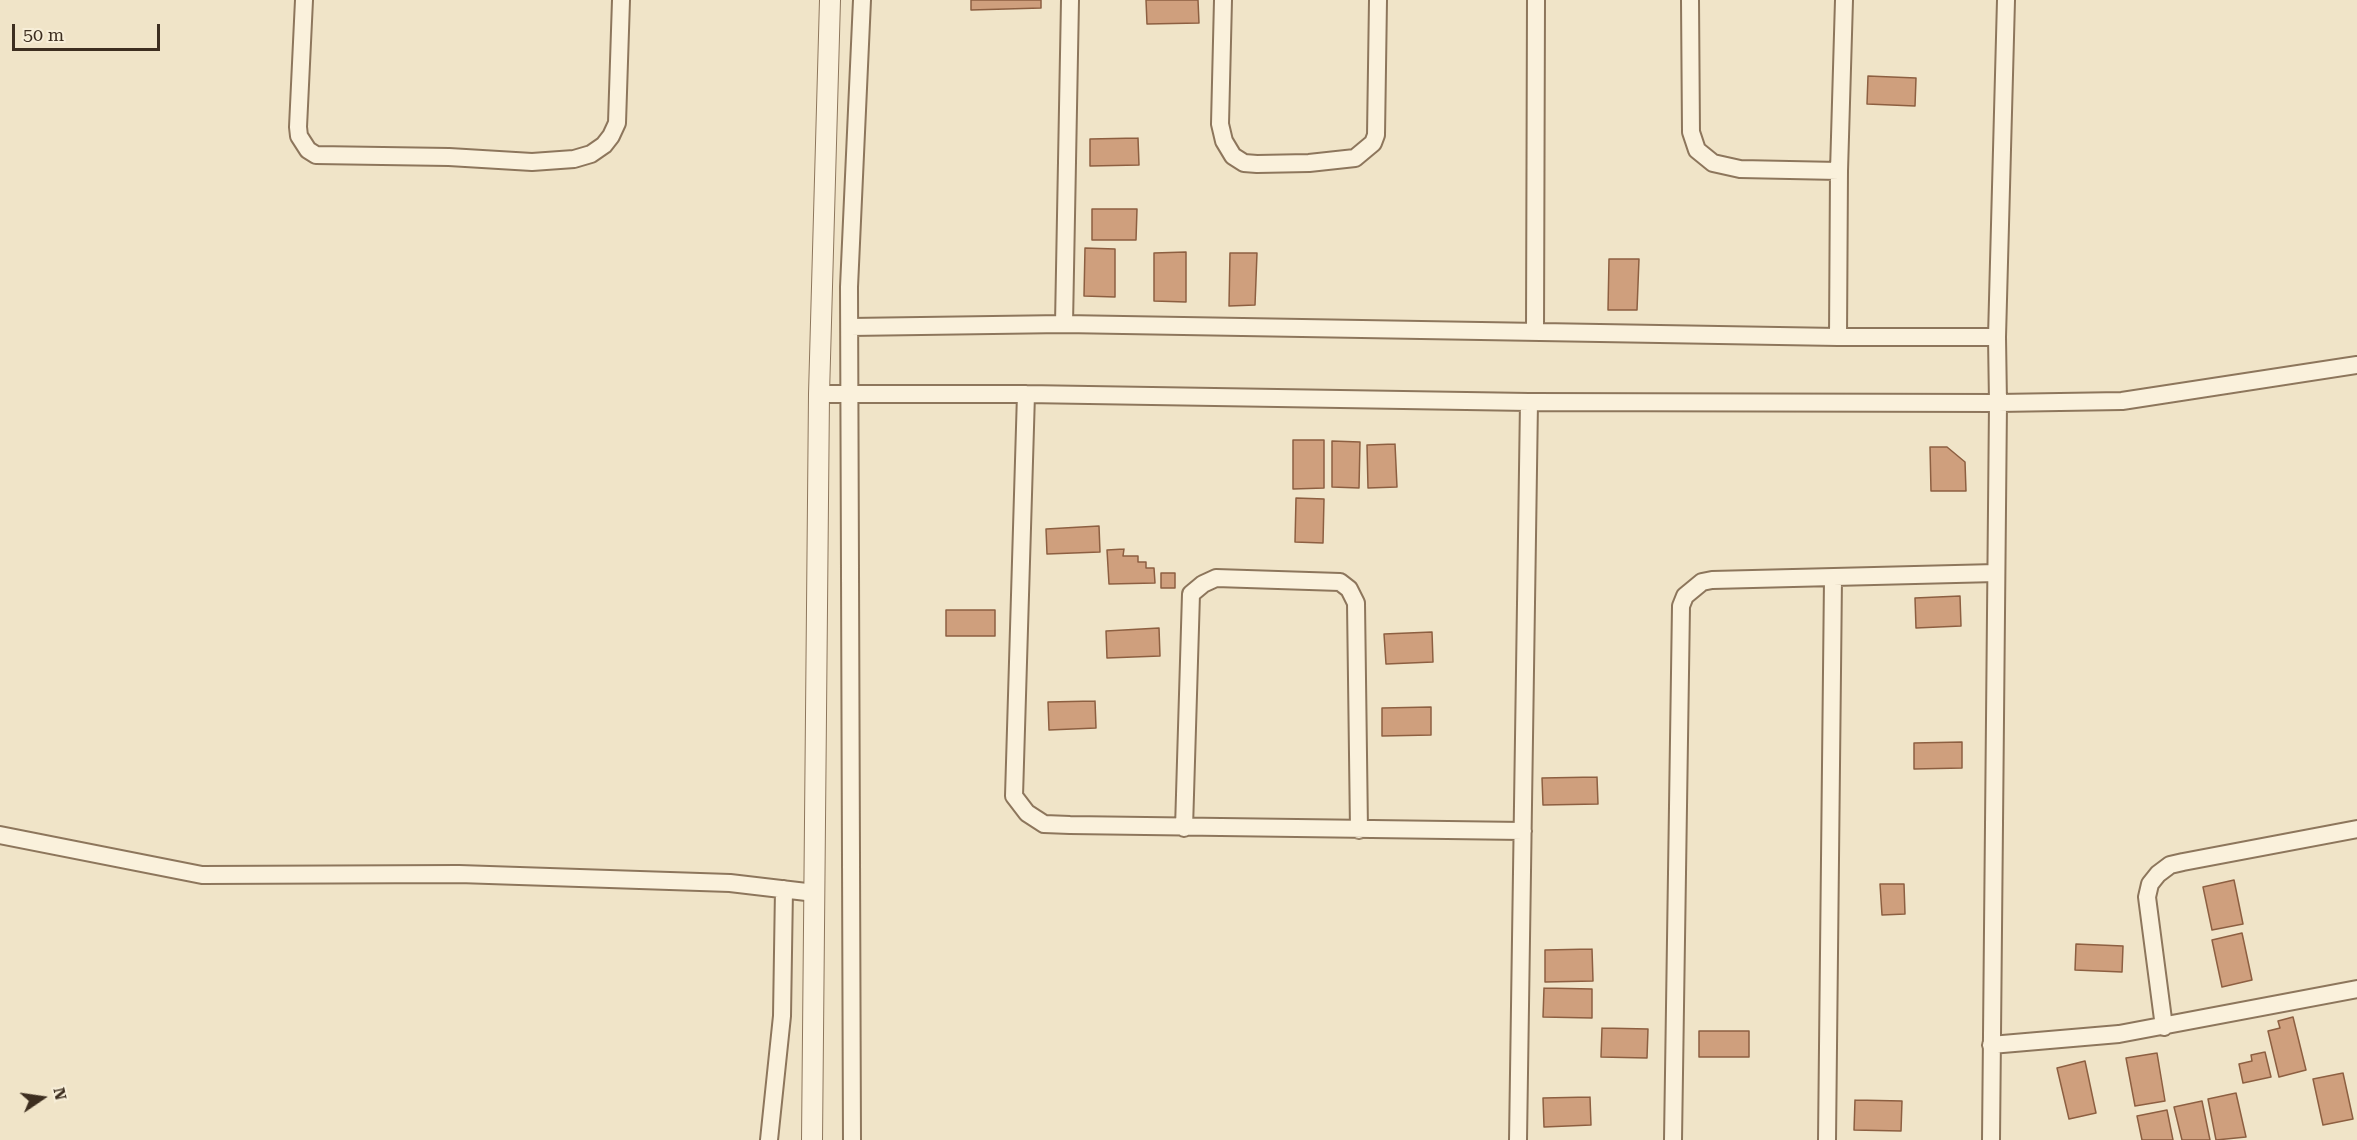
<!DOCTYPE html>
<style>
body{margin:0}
#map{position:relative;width:2357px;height:1140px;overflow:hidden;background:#f0e4c8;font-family:"Roboto Serif",serif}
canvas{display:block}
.north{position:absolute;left:12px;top:1068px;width:60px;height:60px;-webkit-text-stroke:4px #f7eed8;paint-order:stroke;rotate:77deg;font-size:16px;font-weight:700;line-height:24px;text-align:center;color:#3d2e20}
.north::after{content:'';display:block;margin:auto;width:21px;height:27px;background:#3d2e20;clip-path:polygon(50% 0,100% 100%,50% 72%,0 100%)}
.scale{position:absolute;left:12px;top:24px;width:148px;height:27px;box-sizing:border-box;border:3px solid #3d2e20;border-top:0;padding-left:8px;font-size:18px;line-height:21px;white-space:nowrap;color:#3d2e20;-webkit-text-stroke:4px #f7eed8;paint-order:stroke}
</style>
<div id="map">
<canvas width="2357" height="1140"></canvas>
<div class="north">N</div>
<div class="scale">50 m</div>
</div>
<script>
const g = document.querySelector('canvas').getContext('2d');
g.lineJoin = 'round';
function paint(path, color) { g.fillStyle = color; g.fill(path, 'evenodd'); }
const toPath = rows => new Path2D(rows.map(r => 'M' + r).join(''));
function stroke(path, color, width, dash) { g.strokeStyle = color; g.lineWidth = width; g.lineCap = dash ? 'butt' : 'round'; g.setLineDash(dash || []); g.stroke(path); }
const building = toPath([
 [971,0,1041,0,1041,8,971,10,971,0],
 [1146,0,1198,0,1199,23,1147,24,1146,0],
 [1868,76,1916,78,1915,106,1867,104,1868,76],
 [1138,138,1139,165,1090,166,1090,139,1138,138],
 [1092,209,1137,209,1136,240,1092,240,1092,209],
 [1085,248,1115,249,1115,297,1084,296,1085,248],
 [1186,252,1186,302,1154,301,1154,253,1186,252],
 [1230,253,1257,253,1255,305,1229,306,1230,253],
 [1609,259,1639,259,1637,310,1608,310,1609,259],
 [1293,440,1324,440,1324,488,1293,489,1293,440],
 [1332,441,1360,442,1359,488,1332,487,1332,441],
 [1395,444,1397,487,1368,488,1367,445,1395,444],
 [1930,447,1947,447,1965,462,1966,491,1931,491,1930,447],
 [1296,498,1324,499,1323,543,1295,542,1296,498],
 [1099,526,1100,552,1047,554,1046,529,1099,526],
 [1124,549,1123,556,1138,556,1138,562,1146,562,1146,568,1154,568,1155,583,1109,584,1107,550,1124,549],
 [1161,573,1175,573,1175,588,1161,588,1161,573],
 [1960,596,1961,626,1916,628,1915,598,1960,596],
 [946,610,995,610,995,636,946,636,946,610],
 [1159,628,1160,656,1107,658,1106,631,1159,628],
 [1432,632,1433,662,1386,664,1384,634,1432,632],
 [1095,701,1096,728,1049,730,1048,702,1095,701],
 [1431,707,1431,735,1382,736,1382,708,1431,707],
 [1962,742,1962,768,1914,769,1914,743,1962,742],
 [1597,777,1598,804,1543,805,1542,778,1597,777],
 [2234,880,2243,924,2212,930,2203,887,2234,880],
 [1880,884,1904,884,1905,914,1882,915,1880,884],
 [2242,933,2252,980,2222,987,2212,940,2242,933],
 [2076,944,2123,946,2122,972,2075,970,2076,944],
 [1592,949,1593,981,1545,982,1545,950,1592,949],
 [1544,988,1592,989,1592,1018,1543,1017,1544,988],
 [2293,1017,2306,1070,2279,1077,2268,1031,2280,1028,2278,1021,2293,1017],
 [1602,1028,1648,1029,1647,1058,1601,1057,1602,1028],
 [1699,1031,1749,1031,1749,1057,1699,1057,1699,1031],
 [2265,1052,2271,1077,2243,1083,2239,1064,2252,1061,2251,1055,2265,1052],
 [2157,1053,2165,1101,2135,1106,2126,1058,2157,1053],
 [2085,1061,2096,1113,2069,1119,2057,1068,2085,1061],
 [2343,1073,2353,1119,2323,1125,2313,1079,2343,1073],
 [2236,1093,2246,1137,2216,1140,2208,1099,2236,1093],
 [1590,1097,1591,1125,1544,1127,1543,1098,1590,1097],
 [1855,1100,1902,1101,1901,1131,1854,1130,1855,1100],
 [2202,1101,2210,1140,2182,1140,2174,1107,2202,1101],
 [2167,1110,2173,1140,2142,1140,2137,1116,2167,1110]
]);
const minor = toPath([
 [304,0,298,127,299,136,308,150,316,155,449,157,532,162,574,159,591,154,604,145,611,136,617,123,621,0],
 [1223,0,1220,124,1224,141,1233,156,1244,163,1257,164,1309,163,1355,158,1373,143,1376,135,1378,0],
 [1690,0,1691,132,1697,150,1713,163,1740,169,1839,171],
 [1064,324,1070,0],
 [1535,332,1536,0],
 [1838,337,1839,171,1844,0],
 [1997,337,2006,0],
 [819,394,1026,394,1529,402,1998,403,1997,337,1838,337,1064,324,850,327],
 [1026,394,1014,796,1027,813,1044,824,1070,825,1523,831],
 [1184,828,1191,594,1203,584,1216,578,1340,582,1349,589,1356,603,1359,830],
 [0,835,202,875,459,874,730,883,815,893],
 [2164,1027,2147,897,2150,884,2158,874,2170,865,2183,862,2357,829],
 [1991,1045,2119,1034,2357,989],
 [769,1140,782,1016,784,889],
 [852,1140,849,287,862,0],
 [1518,1140,1529,402],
 [1673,1140,1681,606,1685,596,1702,582,1712,580,1996,573],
 [1827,1140,1833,578],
 [1991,1140,1998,403,2122,401,2357,365]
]);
const tertiary = toPath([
 [812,1140,819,394,830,0]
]);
paint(building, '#cf9f7d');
stroke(building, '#8d5f41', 1.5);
stroke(minor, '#8d765c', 20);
stroke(tertiary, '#8d765c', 22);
stroke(minor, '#faf1dc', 16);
stroke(tertiary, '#faf1dc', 20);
</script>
